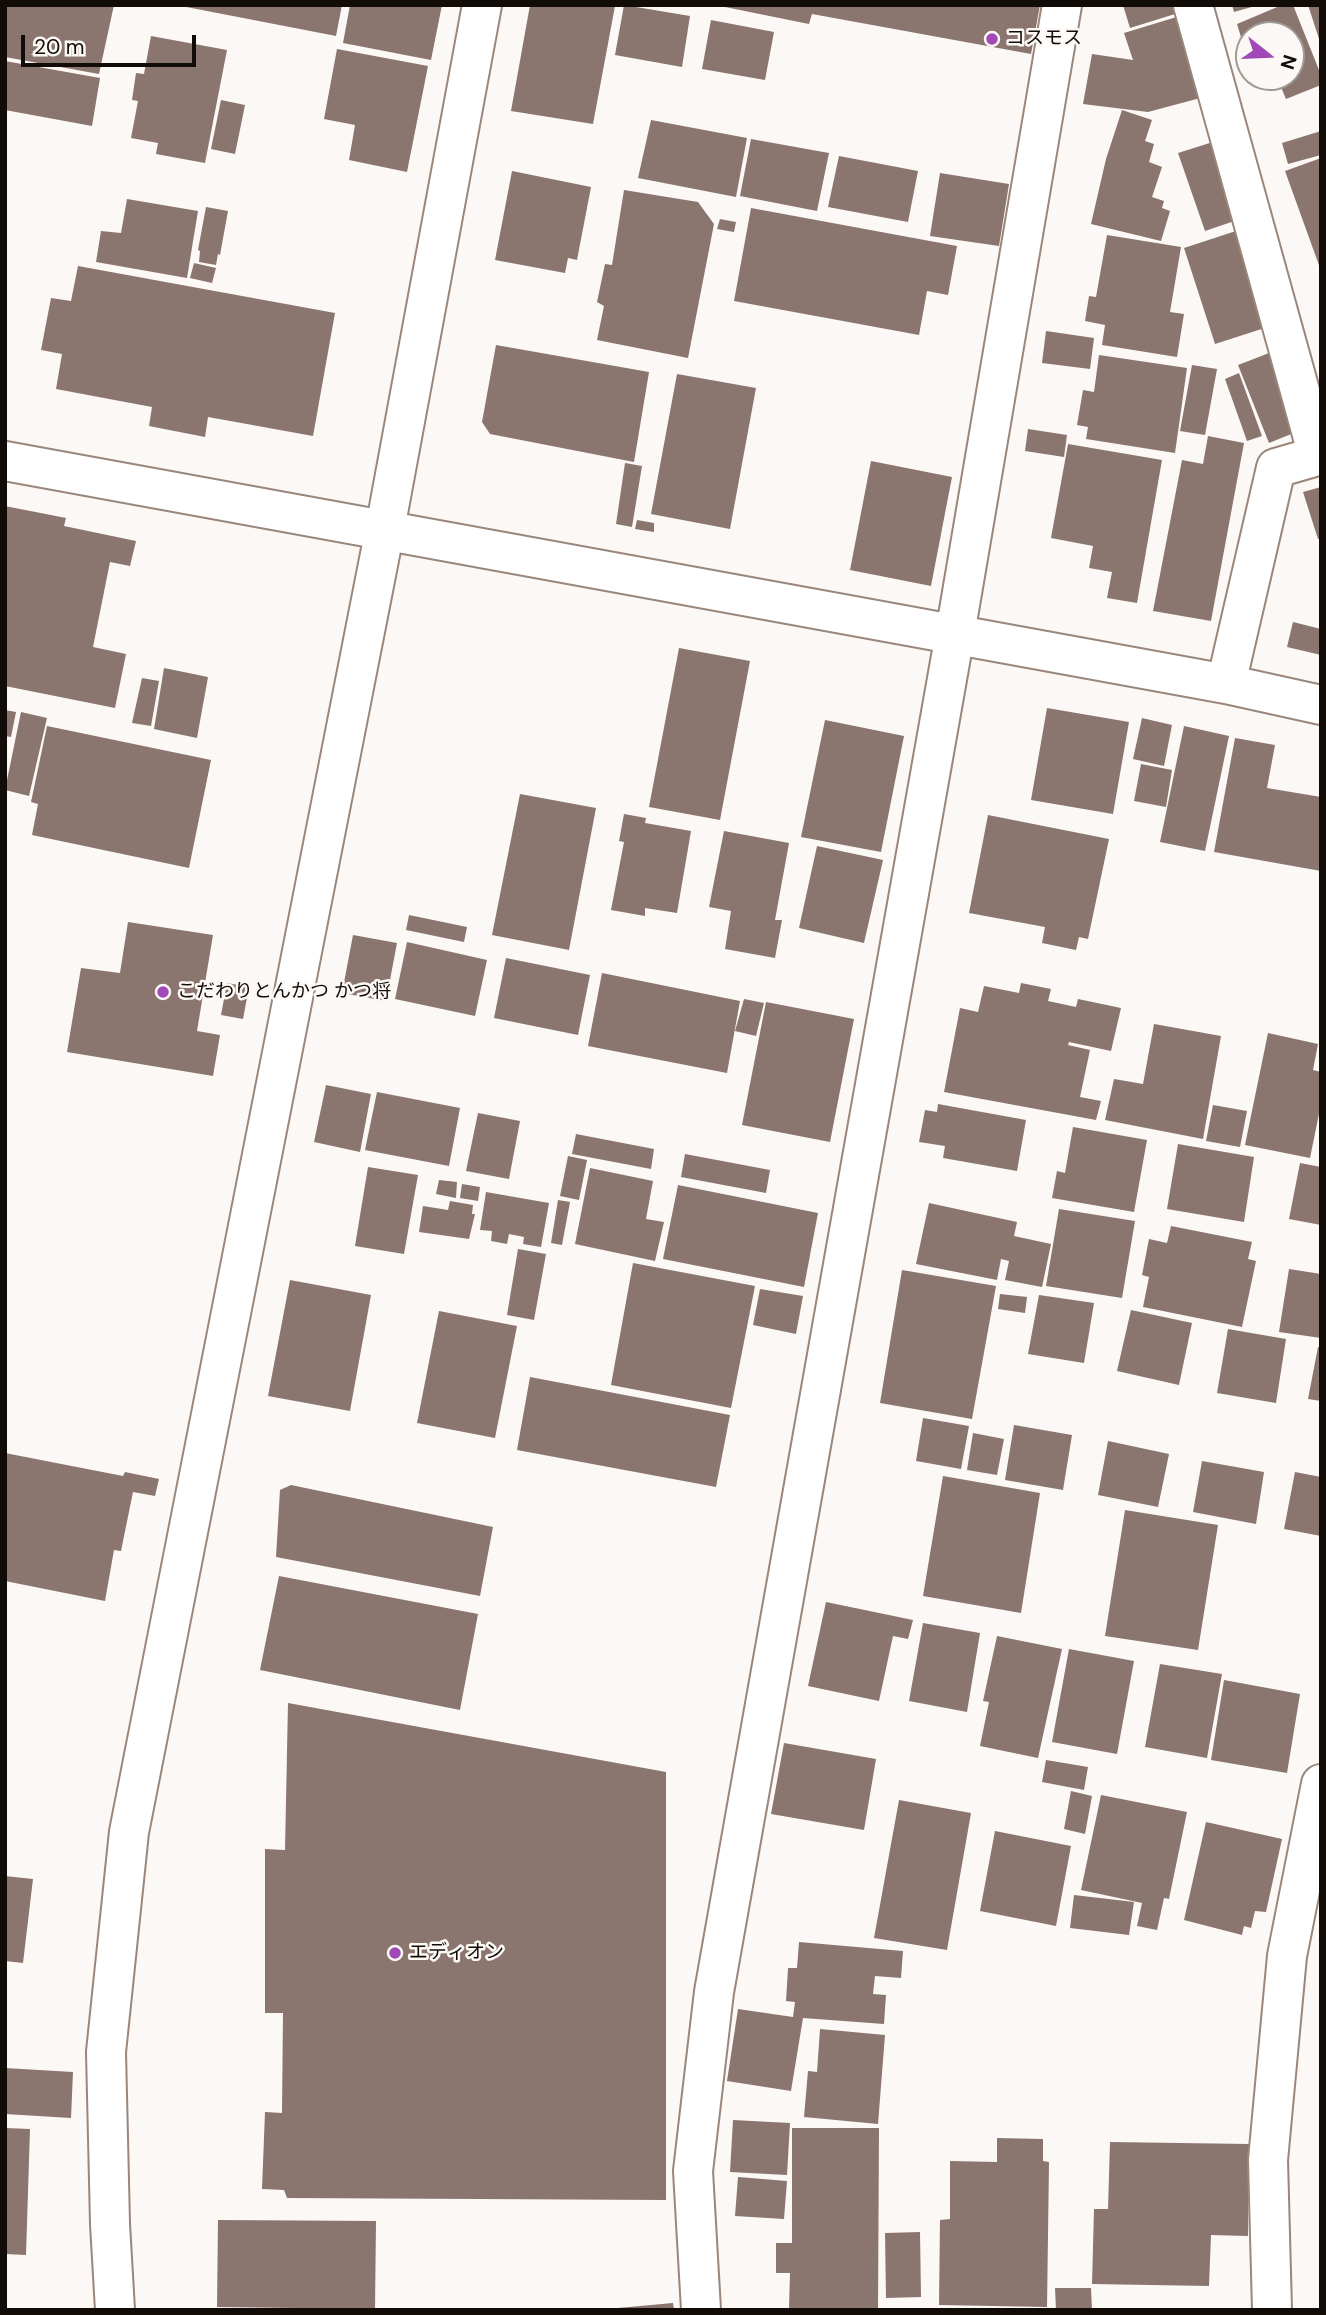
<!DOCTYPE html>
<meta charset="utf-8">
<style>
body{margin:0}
#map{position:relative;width:1326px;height:2315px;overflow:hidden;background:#fcf8f5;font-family:"DM Sans",sans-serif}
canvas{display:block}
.frame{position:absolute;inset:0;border:7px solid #120c08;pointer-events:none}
.north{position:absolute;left:1235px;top:21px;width:70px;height:70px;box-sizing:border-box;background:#fcf8f5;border:2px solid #9e9a96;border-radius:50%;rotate:108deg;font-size:19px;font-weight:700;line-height:28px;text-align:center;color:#120c08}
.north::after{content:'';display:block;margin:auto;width:24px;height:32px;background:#a14ab7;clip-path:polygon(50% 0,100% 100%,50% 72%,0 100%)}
.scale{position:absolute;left:21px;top:35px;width:175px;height:32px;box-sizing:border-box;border:4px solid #120c08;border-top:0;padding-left:9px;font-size:21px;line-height:24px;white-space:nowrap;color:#120c08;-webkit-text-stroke:5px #fcf8f5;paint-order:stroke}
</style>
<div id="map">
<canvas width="1326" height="2315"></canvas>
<div class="frame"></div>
<div class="north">N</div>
<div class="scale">20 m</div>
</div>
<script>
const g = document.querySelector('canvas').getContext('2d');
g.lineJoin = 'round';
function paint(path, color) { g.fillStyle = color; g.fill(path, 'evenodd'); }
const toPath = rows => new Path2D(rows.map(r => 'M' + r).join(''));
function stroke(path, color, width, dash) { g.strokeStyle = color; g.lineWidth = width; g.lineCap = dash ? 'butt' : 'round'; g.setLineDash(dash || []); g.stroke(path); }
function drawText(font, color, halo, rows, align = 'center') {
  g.font = font + ' "DM Sans","Noto Sans JP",sans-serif'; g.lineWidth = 5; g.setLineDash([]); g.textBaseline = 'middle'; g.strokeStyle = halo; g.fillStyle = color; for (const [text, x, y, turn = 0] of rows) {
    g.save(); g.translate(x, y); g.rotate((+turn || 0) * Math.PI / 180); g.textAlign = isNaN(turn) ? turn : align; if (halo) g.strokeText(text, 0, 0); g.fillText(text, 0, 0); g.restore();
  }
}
const building = toPath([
 [5,5,114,5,99,74,5,57],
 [176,5,342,5,336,36],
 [350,5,442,5,431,60,343,43],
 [530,5,615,6,593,124,511,111],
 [624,5,690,16,682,67,615,55],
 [715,5,1040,5,1031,54,812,14,809,24],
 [1123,5,1190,5,1191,9,1130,28],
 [1232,5,1255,5,1255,6,1234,12],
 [1282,5,1293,5,1321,75,1321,85,1286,99,1278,80,1257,87,1254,77,1291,77,1291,35,1249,35,1248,60,1237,24],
 [1308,5,1321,5,1321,42,1320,42],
 [1193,12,1219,93,1148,112,1083,104,1092,54,1133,60,1124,33],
 [711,20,774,32,765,80,702,69],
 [151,36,227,50,205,163,156,154,158,143,131,138,138,101,132,100,136,73,144,74],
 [337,49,428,66,407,172,349,160,355,125,324,119],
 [5,61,100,78,92,126,5,110],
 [221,100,245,105,235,154,211,149],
 [1122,110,1152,120,1145,141,1154,144,1149,162,1162,167,1152,197,1164,201,1162,208,1170,211,1161,241,1091,224,1106,159],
 [651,120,747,138,736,197,638,178],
 [1321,131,1321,155,1288,164,1282,143],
 [1232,136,1258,213,1205,231,1178,153],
 [751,139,829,153,817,211,740,196],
 [839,156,918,171,908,222,828,207],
 [1321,158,1321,268,1320,268,1285,171],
 [512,171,591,187,577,260,568,258,565,273,495,260],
 [940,173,1009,184,999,246,930,236],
 [624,190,698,202,714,224,688,358,597,340,604,306,597,302,605,264,612,265],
 [127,199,198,211,187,278,96,262,101,231,121,233],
 [206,207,228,211,220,255,218,254,216,265,199,262,200,251,198,250],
 [751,208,957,246,948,295,927,291,919,335,734,301],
 [720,219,736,222,734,232,717,229],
 [1242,229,1274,325,1215,344,1184,248],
 [1107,235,1181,247,1170,312,1184,314,1177,357,1102,345,1105,325,1085,321,1089,296,1096,297],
 [194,263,216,268,212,283,190,278],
 [78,266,335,313,313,436,208,417,205,437,149,426,152,407,56,389,62,354,41,350,51,298,71,301],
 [1046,331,1094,338,1090,369,1042,363],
 [1295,343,1321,422,1269,443,1238,365],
 [496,345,649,372,634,462,490,434,482,422],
 [1099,355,1187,368,1175,453,1086,439,1088,427,1077,425,1083,390,1094,392],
 [1192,365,1217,369,1205,435,1180,431],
 [1239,373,1262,436,1247,441,1225,379],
 [677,374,756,388,730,529,651,514],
 [1028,429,1067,435,1064,457,1025,451],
 [1208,436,1244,443,1211,621,1153,611,1182,460,1203,464],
 [1068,444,1162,460,1137,603,1107,598,1112,572,1089,568,1093,546,1051,538],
 [871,461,952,477,931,586,850,570],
 [625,463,642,466,632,527,616,524],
 [1321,487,1321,538,1318,539,1303,492],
 [5,506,66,518,64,526,136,541,130,566,110,562,93,647,126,654,115,708,5,686],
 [637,520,654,523,654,532,635,529],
 [1293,622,1321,629,1321,655,1287,647],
 [679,648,750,661,720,820,649,807],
 [164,668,208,677,197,738,154,729],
 [142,678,159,681,151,726,132,723],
 [1047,708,1129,722,1113,814,1031,800],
 [5,710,16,712,11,737,5,736],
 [21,712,47,718,29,796,5,790],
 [1142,718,1172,725,1164,766,1133,759],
 [825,720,904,736,881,852,801,837],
 [47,726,211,760,189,868,32,835,38,804,31,802],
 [1184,726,1229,736,1205,851,1160,842],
 [1235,738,1275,745,1267,788,1321,797,1321,871,1214,852],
 [1141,764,1172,770,1166,807,1134,801],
 [520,794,596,808,569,950,492,935],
 [624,814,646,818,645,823,691,831,677,913,645,908,645,916,611,910,624,842,619,841],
 [988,815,1109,839,1088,939,1079,937,1076,950,1042,943,1045,927,969,913],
 [724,831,789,843,775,920,782,920,775,958,725,949,731,911,709,907],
 [817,846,883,860,864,943,799,928],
 [409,915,467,927,464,942,406,930],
 [128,922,213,935,197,1031,220,1035,213,1076,67,1052,81,968,120,973],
 [353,935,397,943,386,1001,342,993],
 [407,942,487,960,475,1016,395,999],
 [506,958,590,975,578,1035,494,1018],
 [602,973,740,1001,727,1073,588,1046],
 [227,983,249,987,243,1019,221,1015],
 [1021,983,1051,989,1048,1001,1076,1007,1078,999,1121,1008,1111,1051,1069,1042,1068,1045,1090,1050,1080,1097,1101,1101,1096,1120,944,1092,960,1008,978,1012,984,986,1019,993],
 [744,999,764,1003,756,1036,735,1031],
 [766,1002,854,1019,830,1142,742,1125],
 [1154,1024,1221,1036,1203,1139,1105,1120,1114,1079,1143,1084],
 [1268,1033,1318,1044,1313,1070,1321,1072,1321,1104,1310,1158,1245,1145],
 [326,1085,371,1094,360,1152,314,1142],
 [377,1092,460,1108,449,1166,365,1150],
 [938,1104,1026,1120,1017,1171,943,1158,945,1146,919,1142,925,1110,937,1112],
 [1213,1105,1247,1111,1240,1147,1206,1141],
 [478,1113,520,1121,509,1179,466,1171],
 [1073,1127,1147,1140,1134,1212,1052,1198,1057,1171,1065,1173],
 [576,1134,654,1149,651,1169,572,1154],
 [1178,1144,1254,1157,1244,1222,1167,1209],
 [685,1154,770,1170,766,1193,681,1177],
 [568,1156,587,1160,579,1200,560,1196],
 [1300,1163,1321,1167,1321,1225,1289,1219],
 [368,1167,418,1175,404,1254,355,1246],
 [590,1168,653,1181,646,1219,664,1222,655,1261,575,1244],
 [439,1180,457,1182,456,1198,436,1194],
 [462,1184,480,1187,478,1201,460,1198],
 [678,1185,818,1213,804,1287,663,1259],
 [486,1192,549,1203,541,1247,523,1244,524,1237,509,1234,507,1244,491,1241,492,1231,480,1230],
 [558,1200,570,1202,562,1245,551,1243],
 [450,1201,473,1205,472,1214,475,1214,469,1239,419,1232,423,1206,448,1210],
 [929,1203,1017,1222,1014,1236,1051,1244,1042,1287,1005,1280,1009,1261,1001,1259,997,1280,916,1264],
 [1059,1209,1135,1221,1122,1298,1046,1286],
 [1171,1226,1252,1242,1248,1259,1256,1261,1242,1327,1143,1307,1149,1277,1142,1275,1149,1239,1167,1243],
 [518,1249,546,1254,534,1320,507,1315],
 [633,1263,755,1286,731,1408,611,1385],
 [1289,1269,1321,1274,1321,1338,1279,1332],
 [902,1270,996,1286,972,1419,880,1403],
 [290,1280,371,1295,350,1411,268,1396],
 [760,1289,803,1296,796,1334,753,1325],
 [1000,1294,1027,1297,1025,1313,998,1309],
 [1039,1295,1094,1303,1084,1363,1028,1354],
 [1131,1310,1192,1323,1179,1385,1117,1371],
 [439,1311,517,1326,495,1438,417,1423],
 [1228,1329,1286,1339,1276,1403,1217,1393],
 [1318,1347,1321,1347,1321,1401,1308,1399],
 [530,1377,730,1415,716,1487,517,1450],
 [923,1418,969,1426,961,1469,916,1461],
 [1014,1425,1072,1435,1063,1490,1005,1480],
 [973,1433,1004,1439,997,1475,967,1470],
 [1108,1441,1169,1454,1158,1507,1098,1495],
 [5,1453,123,1476,125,1472,159,1479,155,1496,133,1492,121,1551,114,1550,105,1601,5,1581],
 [1202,1461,1264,1472,1256,1524,1193,1512],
 [1295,1472,1321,1477,1321,1536,1284,1529],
 [943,1476,1040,1493,1021,1613,923,1596],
 [291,1485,493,1527,480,1596,276,1557,280,1490],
 [1125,1510,1218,1525,1198,1650,1105,1636],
 [279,1576,478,1614,460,1710,260,1670],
 [826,1602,913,1620,908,1639,893,1636,879,1701,808,1686],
 [923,1623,980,1633,967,1712,909,1701],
 [997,1636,1062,1649,1038,1758,980,1746,989,1702,983,1701],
 [1069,1649,1134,1661,1117,1754,1052,1742],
 [1160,1664,1222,1674,1207,1758,1145,1747],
 [1224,1680,1300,1694,1287,1773,1211,1760],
 [288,1703,666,1772,666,2200,287,2198,284,2190,262,2189,265,2112,282,2113,283,2013,265,2013,265,1849,285,1850],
 [784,1743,876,1759,864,1830,771,1814],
 [1046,1760,1088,1767,1084,1790,1042,1782],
 [1071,1791,1092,1796,1085,1834,1064,1829],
 [1101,1795,1187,1812,1169,1899,1164,1898,1157,1930,1137,1926,1142,1903,1081,1890],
 [899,1800,971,1813,947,1950,874,1938],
 [1206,1822,1282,1839,1266,1912,1255,1911,1251,1928,1244,1926,1242,1935,1184,1920],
 [995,1831,1071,1846,1056,1926,980,1911],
 [5,1876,33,1879,23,1963,5,1961],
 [1074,1895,1134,1902,1129,1935,1070,1928],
 [799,1942,903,1951,901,1978,875,1976,873,1994,886,1995,884,2024,803,2018,791,2091,727,2081,738,2009,793,2017,795,2002,786,2001,788,1968,797,1968],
 [820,2029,885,2035,878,2124,804,2117,808,2071,817,2072],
 [5,2068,73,2072,71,2118,5,2114],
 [733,2120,790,2123,787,2175,730,2172],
 [5,2128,30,2129,26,2255,5,2254],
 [792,2128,879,2128,878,2310,789,2309,790,2273,776,2273,776,2243,792,2243],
 [997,2138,1043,2139,1043,2161,1049,2162,1047,2307,939,2305,940,2220,950,2219,950,2161,997,2162],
 [1110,2142,1249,2144,1248,2236,1211,2235,1209,2286,1092,2284,1094,2209,1108,2209],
 [738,2177,787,2181,784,2219,735,2216],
 [218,2220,376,2221,375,2309,217,2307],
 [920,2232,921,2297,886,2298,885,2233],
 [1055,2288,1091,2288,1092,2310,1056,2310],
 [673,2303,674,2310,618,2310,618,2308]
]);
const minor = toPath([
 [1193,5,1318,456],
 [5,461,1226,684,1321,705],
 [1226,684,1276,468,1321,455],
 [115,2310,110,2224,106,2052,129,1832,385,529,482,5],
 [701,2310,693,2171,714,1992,955,634,1062,5],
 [1272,2310,1268,2160,1287,1956,1321,1784]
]);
const markers = [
 [992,39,7,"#a14ab7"],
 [163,992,7,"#a14ab7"],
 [395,1953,7,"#a14ab7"]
];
const poiNames = [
 ["コスモス",1006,39],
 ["こだわりとんかつ かつ将",177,992],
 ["エディオン",409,1953]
];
paint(building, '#8b756f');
stroke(minor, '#9a877b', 42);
stroke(minor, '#fff', 38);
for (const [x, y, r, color] of markers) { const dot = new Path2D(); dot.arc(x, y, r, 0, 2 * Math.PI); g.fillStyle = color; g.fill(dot); stroke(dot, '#fcf8f5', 2.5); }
drawText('19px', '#120c08', '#fcf8f5', poiNames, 'left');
</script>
